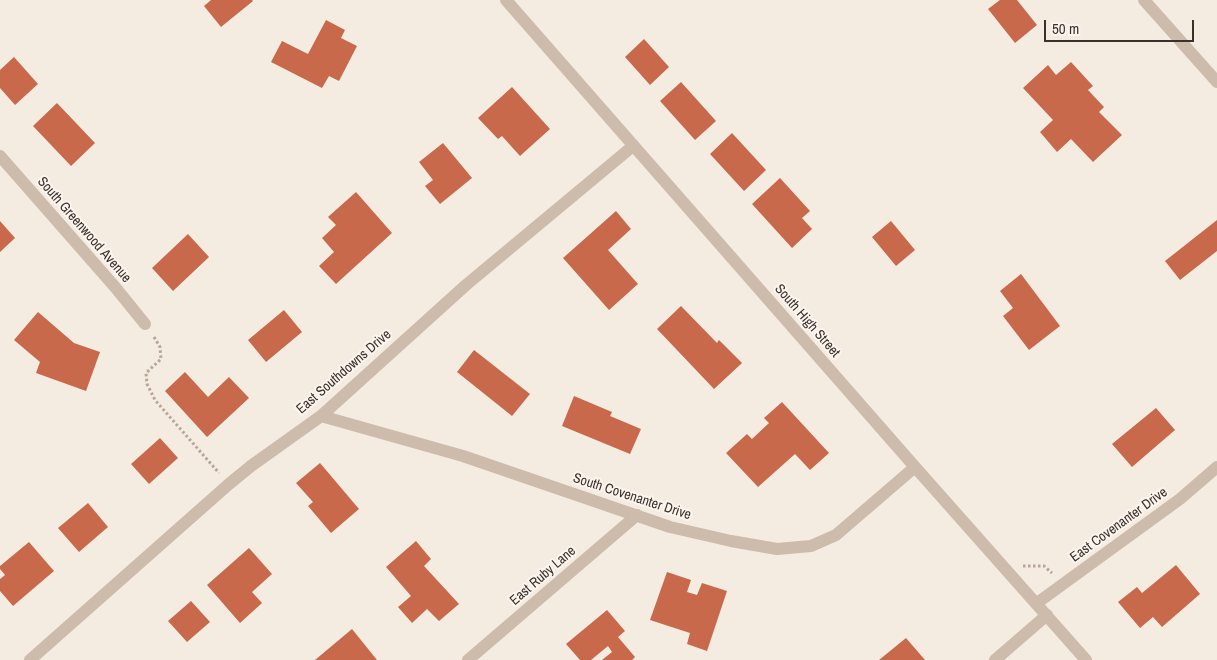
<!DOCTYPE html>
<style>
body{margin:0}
#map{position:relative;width:1217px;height:660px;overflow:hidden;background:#f4ebe1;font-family:"Archivo Narrow",sans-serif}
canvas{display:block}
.scale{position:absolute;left:1044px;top:20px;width:150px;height:22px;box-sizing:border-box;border:2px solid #3b302b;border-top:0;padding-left:6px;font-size:15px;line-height:18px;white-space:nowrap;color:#3b302b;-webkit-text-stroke:4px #fbf5ee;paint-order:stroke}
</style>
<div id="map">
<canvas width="1217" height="660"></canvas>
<div class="scale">50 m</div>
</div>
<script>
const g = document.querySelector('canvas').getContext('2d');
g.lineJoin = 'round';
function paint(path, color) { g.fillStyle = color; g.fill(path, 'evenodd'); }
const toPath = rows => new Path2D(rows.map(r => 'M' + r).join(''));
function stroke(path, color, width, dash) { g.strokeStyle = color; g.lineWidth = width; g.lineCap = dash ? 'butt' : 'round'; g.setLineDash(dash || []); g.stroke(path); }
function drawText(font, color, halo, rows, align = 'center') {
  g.font = font + ' "Archivo Narrow",sans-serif'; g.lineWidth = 4; g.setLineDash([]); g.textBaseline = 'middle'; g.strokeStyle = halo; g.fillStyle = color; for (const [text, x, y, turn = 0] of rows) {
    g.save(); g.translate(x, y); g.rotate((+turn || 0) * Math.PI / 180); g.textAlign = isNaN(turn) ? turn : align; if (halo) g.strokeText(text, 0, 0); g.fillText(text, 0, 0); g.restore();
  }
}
const building = toPath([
 [211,0,252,0,253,1,221,27,204,6],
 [1000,0,1017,0,1037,25,1015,43,988,9],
 [326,20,345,30,341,38,357,46,339,81,329,76,322,88,271,62,282,41,308,54],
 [644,39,669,67,650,85,625,57],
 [14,57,38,84,15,105,0,88,0,70],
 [1071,62,1093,86,1088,90,1104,107,1099,112,1122,135,1093,162,1071,139,1057,152,1040,132,1053,120,1023,88,1048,65,1056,75],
 [681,82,716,121,695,140,660,101],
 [512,87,550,129,520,156,502,136,498,139,478,118],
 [57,103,95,143,71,166,33,126],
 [732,133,766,170,744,191,710,154],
 [443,143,472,178,440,204,425,186,433,180,419,162],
 [780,178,810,211,802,218,812,229,792,248,752,204],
 [356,192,392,233,336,284,319,266,334,252,322,238,336,225,328,217],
 [616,211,631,229,608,250,638,284,609,310,563,258],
 [1217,220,1217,251,1180,280,1165,261],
 [0,221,15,238,0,252],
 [891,221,915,250,896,266,872,237],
 [188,234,209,257,173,291,152,268],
 [1021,274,1060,326,1029,350,1003,316,1013,308,1000,291],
 [681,306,717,343,719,340,742,363,714,389,657,329],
 [284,310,302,332,266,362,248,340],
 [38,312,74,343,100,352,86,391,36,373,40,362,14,340],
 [474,350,530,394,512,416,457,372],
 [185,372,208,397,229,377,249,398,207,437,165,391],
 [574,396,612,412,610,416,641,429,630,454,562,426],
 [782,402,829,453,810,470,795,454,758,487,726,453,747,434,752,439,769,423,764,418],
 [1156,408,1175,430,1132,467,1112,444],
 [160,438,178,458,149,484,131,464],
 [320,463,359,509,331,533,308,506,313,502,296,483],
 [88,503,108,527,79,552,58,528],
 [416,541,431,559,424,566,459,604,439,621,427,609,412,623,398,607,411,596,386,567],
 [29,542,54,571,13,606,0,591,0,579,5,575,0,569,0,566],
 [249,548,272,574,252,592,262,603,240,623,207,585],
 [1176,565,1200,594,1162,627,1153,617,1140,628,1118,602,1137,587,1142,593],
 [667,572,691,580,687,592,697,595,702,583,727,591,707,651,687,644,690,633,650,620],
 [191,601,210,622,187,642,168,621],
 [607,610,625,631,618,637,635,657,632,660,602,660,612,652,608,646,591,660,580,660,566,644],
 [352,629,377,660,315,660],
 [906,638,925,660,879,660]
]);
const path = toPath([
 [154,337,160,347,161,359,146,373,147,384,155,400,219,473],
 [1023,566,1044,566,1052,573]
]);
const minor = toPath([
 [506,0,915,467,1086,660],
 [1144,0,1217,82],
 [0,156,115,287,145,324],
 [321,416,463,456,670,527,731,541,777,549,811,546,836,535,915,467],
 [1037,603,1180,499,1217,467],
 [30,660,229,484,251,466,321,416,466,285,633,146],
 [468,660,637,515],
 [995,660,1047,615]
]);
const streetNames = [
 ["South Greenwood Avenue",84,230,49],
 ["South High Street",807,321,49],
 ["East Southdowns Drive",344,372,-41],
 ["South Covenanter Drive",632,497,18],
 ["East Covenanter Drive",1119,525,-36],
 ["East Ruby Lane",543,576,-41]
];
paint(building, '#c8694b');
stroke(path, '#b9a596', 3, [2.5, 2.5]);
stroke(minor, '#cdbbac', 12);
drawText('14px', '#3b302b', '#fbf5ee', streetNames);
</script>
